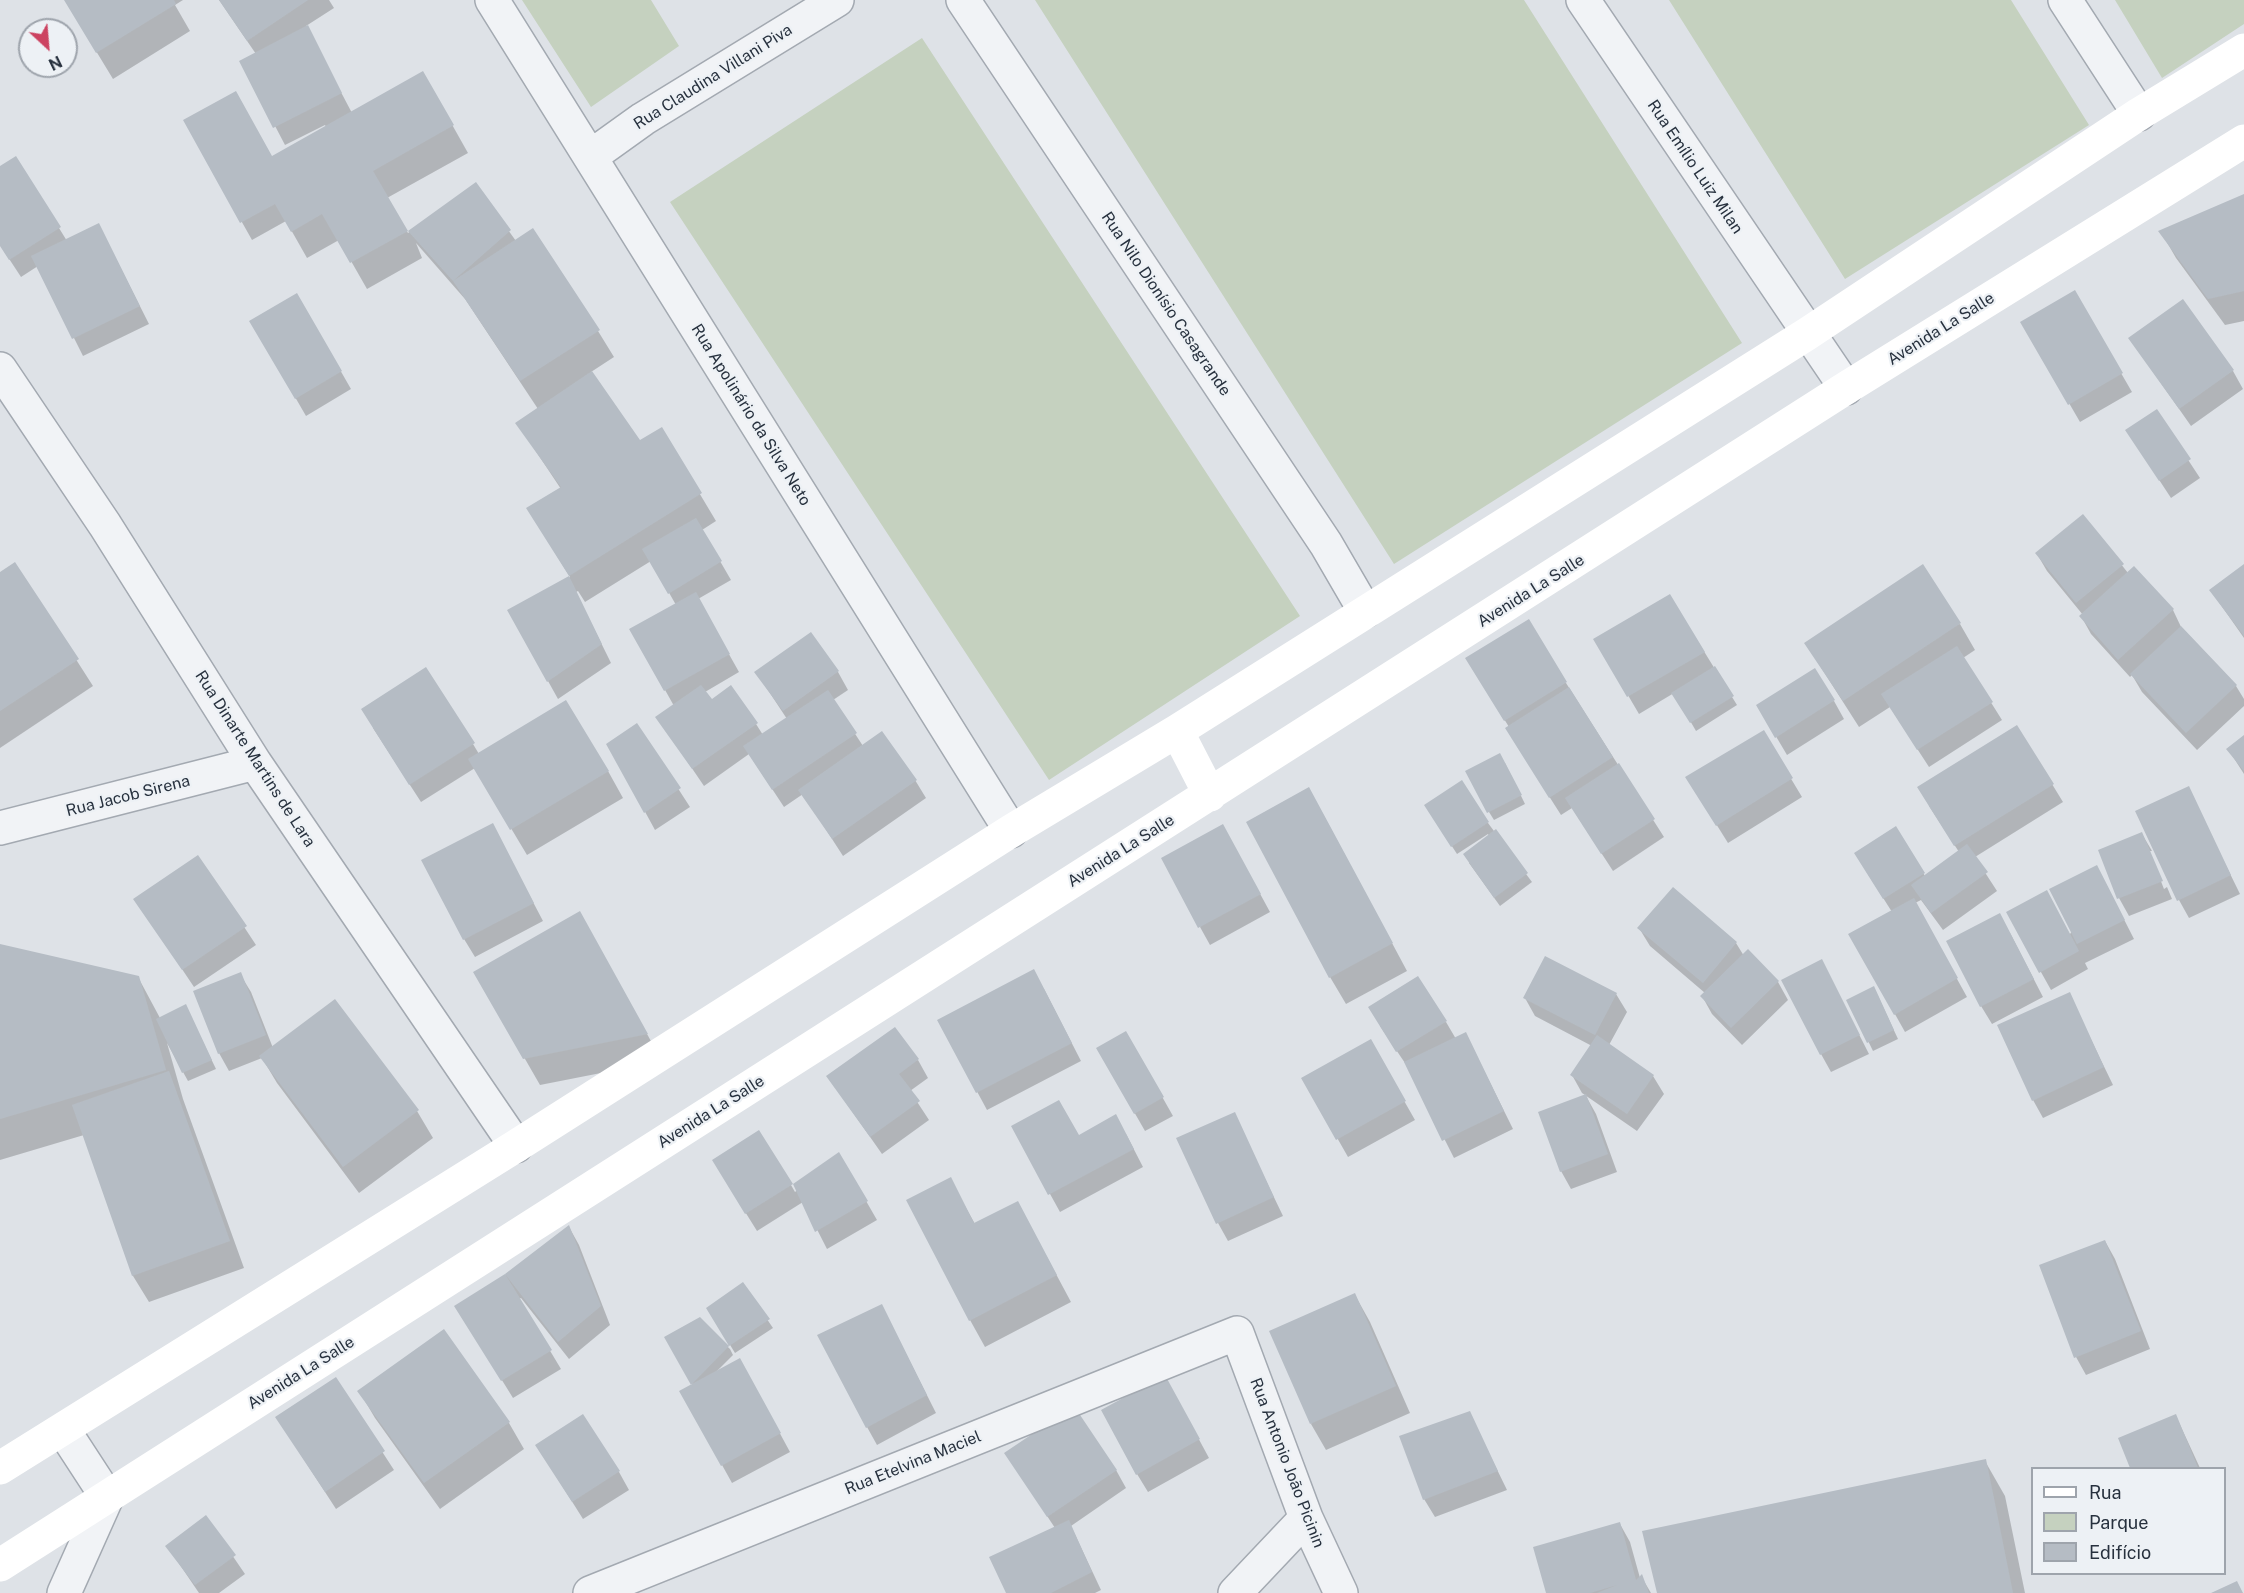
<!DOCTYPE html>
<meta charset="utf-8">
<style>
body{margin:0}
#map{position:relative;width:2244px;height:1593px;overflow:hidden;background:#dee2e7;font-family:"Public Sans",sans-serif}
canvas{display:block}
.legend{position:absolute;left:2031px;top:1467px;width:195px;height:108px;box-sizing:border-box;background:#edf1f5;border:2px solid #9ea4ac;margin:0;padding:8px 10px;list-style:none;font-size:18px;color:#27313e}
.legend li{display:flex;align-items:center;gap:12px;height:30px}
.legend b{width:30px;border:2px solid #9ea4ac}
.north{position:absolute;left:18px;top:18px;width:60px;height:60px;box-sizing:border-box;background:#edf1f5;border:2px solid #9ea4ac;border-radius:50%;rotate:154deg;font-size:16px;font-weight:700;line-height:24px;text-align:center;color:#27313e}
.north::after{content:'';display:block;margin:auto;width:21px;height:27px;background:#cc4361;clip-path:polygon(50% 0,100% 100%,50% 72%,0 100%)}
</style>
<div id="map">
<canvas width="2244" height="1593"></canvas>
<ul class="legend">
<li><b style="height:8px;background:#fff"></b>Rua</li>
<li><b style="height:16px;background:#c5d1bf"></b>Parque</li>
<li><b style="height:16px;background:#b5bcc4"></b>Edifício</li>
</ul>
<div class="north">N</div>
</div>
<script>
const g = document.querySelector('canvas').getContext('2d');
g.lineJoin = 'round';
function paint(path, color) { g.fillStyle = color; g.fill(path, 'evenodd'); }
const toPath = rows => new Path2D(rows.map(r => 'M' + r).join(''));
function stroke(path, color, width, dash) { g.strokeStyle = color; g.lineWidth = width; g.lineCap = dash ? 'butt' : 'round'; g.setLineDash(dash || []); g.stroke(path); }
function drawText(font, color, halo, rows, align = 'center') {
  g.font = font + ' "Public Sans",sans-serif'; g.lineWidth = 4.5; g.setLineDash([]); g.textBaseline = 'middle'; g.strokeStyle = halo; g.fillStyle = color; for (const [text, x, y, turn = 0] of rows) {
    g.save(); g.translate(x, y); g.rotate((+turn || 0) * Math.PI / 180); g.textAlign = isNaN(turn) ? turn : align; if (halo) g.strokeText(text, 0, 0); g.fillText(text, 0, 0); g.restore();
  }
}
const green = toPath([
 [522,0,651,0,679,46,591,107],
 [1035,0,1524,0,1742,343,1394,564],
 [1669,0,2011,0,2089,125,1845,279],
 [2115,0,2244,0,2244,24,2162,78],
 [922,38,1300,616,1049,780,670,202]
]);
const shadow = toPath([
 [65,0,183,0,175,5,190,31,113,79],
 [219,0,329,0,334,8,306,26,352,113,423,73,468,153,387,198,408,233,475,184,516,241,598,331,614,357,591,372,639,442,661,429,716,521,702,530,731,580,698,599,739,672,705,692,712,701,756,724,763,735,787,719,756,672,838,672,848,690,833,700,863,746,915,780,926,798,843,856,803,794,784,807,749,754,704,786,657,717,674,706,631,629,676,605,651,561,585,602,578,591,576,592,611,663,558,699,509,611,570,577,544,535,561,489,517,423,538,409,465,299,416,243,422,258,367,289,339,240,307,258,286,221,252,240,185,121,272,158,326,127,325,125,285,145,241,61,256,54],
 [0,168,59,228,67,241,99,225,149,324,83,356,38,266,21,277,0,245],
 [2244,195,2244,321,2225,325,2176,258,2161,232],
 [2074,292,2132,392,2080,422,2022,322],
 [297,295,351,389,306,416,251,321],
 [2130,339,2233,371,2243,389,2191,426],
 [2156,411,2200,478,2171,498,2127,431],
 [2083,516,2128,573,2134,568,2173,610,2182,629,2236,686,2244,699,2244,706,2197,750,2142,692,2132,675,2130,677,2091,634,2081,616,2083,615,2047,571,2037,554],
 [15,564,93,686,0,748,0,574],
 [2244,566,2244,638,2211,591],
 [1670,596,1737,705,1696,731,1674,693,1639,714,1595,639],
 [1960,624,1975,650,1963,658,2002,720,1929,767,1890,707,1859,727,1806,644],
 [1478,677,1566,683,1664,837,1613,871,1572,808,1561,815,1517,746,1509,727],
 [1834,701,1844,719,1787,755,1758,706],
 [637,725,690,807,655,830,608,744],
 [2017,727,2063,802,1975,857,1997,891,1943,930,1921,900,1915,903,1967,997,1905,1032,1850,934,1892,912,1866,871,1896,828,1925,876,1959,852,1929,806],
 [373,728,473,744,479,754,608,771,623,798,527,855,475,768,421,802],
 [1763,732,1802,797,1728,843,1698,795],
 [2244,737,2244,774,2228,749],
 [1505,763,1525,804,1494,820,1489,812],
 [2188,788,2240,894,2189,918,2179,900],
 [1431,814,1488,823,1532,882,1500,906,1469,863,1489,836,1488,834,1457,854],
 [1324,816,1407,971,1346,1004,1330,977],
 [2142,834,2152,851,2149,851,2164,889,2167,887,2172,899,2129,916,2119,898],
 [502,843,543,921,475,957,464,939],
 [1233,844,1270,912,1210,945,1200,927],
 [198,857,256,945,194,987,135,899],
 [2106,884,2134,939,2085,963,2088,969,2051,990,2008,913,2070,934],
 [1639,928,1736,943,1744,956,1778,982,1788,1000,1742,1045,1712,1014,1702,996,1705,993,1650,946],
 [2010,933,2043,997,1992,1024,1981,1006],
 [595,940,662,1061,540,1085,475,972],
 [0,945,138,977,160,1018,190,1015,216,1069,188,1081,167,1043,183,1099,244,1268,149,1302,133,1276,84,1135,0,1160],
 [240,974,251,992,273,1048,335,1002,417,1111,433,1138,359,1193,277,1083,262,1058,229,1071,219,1053],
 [1831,979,1869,1054,1831,1072,1821,1054],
 [1044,989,1081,1061,987,1110,939,1021],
 [1616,994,1627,1012,1609,1045,1653,1076,1664,1094,1637,1131,1582,1093,1572,1075,1592,1046,1535,1016,1525,998],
 [2069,994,2113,1085,2043,1118,2033,1100],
 [1878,996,1898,1039,1873,1051,1848,1000],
 [1446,1022,1456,1039,1466,1034,1513,1129,1454,1158,1409,1069,1380,1026],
 [1126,1033,1173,1116,1145,1131,1098,1049],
 [1370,1041,1415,1120,1348,1157,1303,1078],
 [918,1060,928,1078,910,1091,929,1120,882,1154,828,1077],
 [1586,1096,1596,1114,1617,1172,1571,1189,1561,1171],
 [1234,1114,1283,1216,1228,1241,1218,1223],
 [1013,1127,1078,1137,1126,1134,1143,1167,1060,1212],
 [839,1154,877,1220,827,1249,803,1202,757,1231,724,1178,791,1185,795,1192],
 [1018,1203,1071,1302,985,1347,970,1320,965,1206,975,1224],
 [569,1227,579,1245,610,1325,569,1359,521,1298,519,1299,561,1369,513,1398,456,1306,506,1275],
 [2105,1241,2115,1259,2150,1349,2086,1375,2076,1357],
 [743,1284,773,1328,735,1353,708,1309],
 [1355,1295,1370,1322,1410,1413,1326,1450,1311,1424],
 [699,1319,730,1349,733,1355,717,1371,750,1378,790,1452,732,1483,681,1391,693,1385,666,1338],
 [891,1324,936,1413,877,1445,867,1427],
 [335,1379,394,1470,336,1509,277,1418],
 [359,1391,509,1423,524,1449,440,1509,375,1418],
 [1175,1395,1209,1458,1148,1492,1137,1474],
 [1469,1412,1507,1490,1435,1517,1424,1499],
 [2176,1416,2200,1468,2132,1468,2120,1438],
 [537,1446,619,1472,629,1490,583,1519],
 [1006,1454,1116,1470,1126,1488,1071,1526,1101,1590,1095,1593,1008,1593,1055,1528],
 [1985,1461,2005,1496,2025,1593,1659,1593],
 [206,1517,245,1574,219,1593,199,1593,167,1546],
 [1620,1524,1630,1542,1640,1578,1641,1576,1651,1593,1548,1593]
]);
const building = toPath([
 [64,0,174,0,176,4,96,53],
 [219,0,308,0,247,41],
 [308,25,342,93,273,128,239,61],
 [423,71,454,125,373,171,408,231,350,263,322,214,291,232,275,204,240,223,183,120,236,91,272,156],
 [16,156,61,227,9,260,0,246,0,166],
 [476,182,511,230,453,281,533,228,600,330,520,381,453,281,408,231],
 [2244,194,2244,291,2208,299,2158,231],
 [99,223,140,306,72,339,31,256],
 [2075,290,2123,373,2068,405,2020,322],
 [297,293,342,371,295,399,249,321],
 [2183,299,2234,370,2179,409,2128,338],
 [592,371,640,440,662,427,702,493,569,576,526,508,561,487,515,423],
 [2157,409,2191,459,2159,481,2125,430],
 [2083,514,2124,564,2076,603,2035,553],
 [696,518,722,561,668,594,642,549],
 [15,562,79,659,0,711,0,572],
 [1923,564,1961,623,1843,701,1804,643],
 [2244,564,2244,636,2209,590],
 [2134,566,2174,609,2118,660,2079,616],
 [569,576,602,644,547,682,507,610],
 [696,592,730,654,664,691,629,629],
 [1670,594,1705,652,1627,697,1593,639],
 [1529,619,1567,682,1504,721,1465,658],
 [2181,626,2237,685,2186,733,2130,674],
 [811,632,839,671,783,711,754,672],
 [1957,646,1993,702,1917,750,1881,694],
 [1715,666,1734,696,1690,723,1671,693],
 [426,667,475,743,409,785,361,709],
 [1815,668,1835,700,1775,738,1756,705],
 [701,685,712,699,731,685,758,723,692,769,655,717],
 [1569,687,1613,757,1549,798,1505,728],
 [828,690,857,733,772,790,743,746],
 [566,700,609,771,510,830,468,759],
 [637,723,681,788,644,813,606,744],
 [2017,725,2054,784,1954,846,1917,787],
 [1764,730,1793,778,1716,826,1685,777],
 [882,731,917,780,832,839,798,790],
 [2244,735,2244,771,2226,749],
 [1500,753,1522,795,1487,813,1465,771],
 [1619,763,1655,819,1601,854,1565,798],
 [1462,780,1489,822,1451,847,1424,805],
 [2189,786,2231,875,2177,901,2135,811],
 [1309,787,1393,943,1329,978,1246,822],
 [493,823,534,903,463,940,421,860],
 [1223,824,1261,894,1198,928,1161,858],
 [1896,826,1925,873,1883,899,1854,853],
 [1496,829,1528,873,1494,898,1463,854],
 [2142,832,2163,881,2117,899,2098,850],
 [1967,844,1988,872,1931,913,1911,885],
 [198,855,247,926,182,970,133,899],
 [2097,865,2125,920,2077,944,2049,889],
 [1673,887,1737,942,1703,983,1637,928],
 [2047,890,2079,951,2039,973,2006,912],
 [1914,898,1958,978,1894,1015,1848,934],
 [580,911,648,1034,523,1059,473,972],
 [2000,913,2034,979,1980,1007,1946,941],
 [0,944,139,976,166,1070,0,1119],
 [1748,949,1779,981,1731,1028,1700,996],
 [1545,956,1617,993,1595,1035,1523,998],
 [1822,959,1860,1035,1820,1055,1781,980],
 [1034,969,1072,1043,976,1093,937,1020],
 [241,972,266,1035,218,1054,193,991],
 [1418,976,1447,1021,1396,1052,1368,1007],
 [1874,986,1894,1030,1867,1043,1846,1000],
 [2070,992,2104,1067,2032,1101,1997,1025],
 [335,999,419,1110,343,1167,259,1056],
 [186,1004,212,1060,182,1073,156,1019],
 [895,1027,919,1059,899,1074,920,1101,870,1137,826,1076],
 [1126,1031,1164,1097,1134,1114,1096,1048],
 [1466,1032,1504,1111,1442,1141,1404,1062],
 [1597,1035,1654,1075,1627,1114,1570,1075],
 [1371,1039,1406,1101,1336,1140,1301,1078],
 [169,1071,230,1241,132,1276,72,1105],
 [1586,1094,1608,1154,1560,1172,1538,1112],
 [1059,1100,1079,1135,1116,1114,1134,1149,1048,1195,1011,1126],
 [1235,1112,1274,1197,1216,1224,1176,1138],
 [759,1130,793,1184,745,1214,712,1160],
 [839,1152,868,1201,815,1232,793,1184],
 [951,1177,974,1223,1018,1201,1057,1275,969,1321,906,1200],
 [569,1225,601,1306,558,1342,505,1274,552,1350,501,1381,454,1306,505,1274],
 [2105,1240,2141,1331,2074,1358,2039,1265],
 [743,1282,770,1319,729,1346,706,1308],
 [1355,1293,1396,1386,1310,1424,1269,1331],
 [882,1304,927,1395,866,1428,817,1335],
 [700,1317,729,1346,691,1385,664,1337],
 [444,1329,510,1422,424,1483,357,1391],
 [740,1358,781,1433,721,1466,679,1391],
 [1165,1375,1200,1439,1136,1475,1101,1410],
 [336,1377,385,1451,325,1492,275,1417],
 [1074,1406,1117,1470,1047,1517,1004,1453],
 [1470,1411,1498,1471,1423,1500,1399,1436],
 [583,1414,620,1471,572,1502,535,1445],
 [2176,1414,2198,1468,2130,1468,2118,1438],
 [1986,1459,2013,1593,1657,1593,1642,1531],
 [206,1515,236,1555,195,1585,165,1546],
 [1069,1520,1092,1572,1051,1593,1006,1593,989,1557],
 [1620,1522,1636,1580,1642,1574,1649,1593,1597,1593,1617,1585,1590,1593,1546,1593,1533,1547],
 [2237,1581,2243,1593,2211,1593]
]);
const minor = toPath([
 [492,0,1011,831],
 [963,0,1326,544,1365,611],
 [1583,0,1846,388],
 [2065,0,2139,114],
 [590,157,643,119,837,0],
 [0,369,105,525,255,763,516,1146],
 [0,828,255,763],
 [64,1593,107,1497,64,1431],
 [590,1593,1237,1333,1306,1518,1341,1593],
 [1235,1593,1306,1518]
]);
const secondary = toPath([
 [1177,731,1210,795],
 [0,1468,516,1146,1011,831,1177,731,1807,334,2139,114,2244,50],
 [0,1565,1846,388,2244,141]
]);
const streetNames = [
 ["Rua Claudina Villani Piva",713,77,-32],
 ["Rua Emílio Luiz Milan",1695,167,56],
 ["Rua Nilo Dionísio Casagrande",1166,304,56],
 ["Avenida La Salle",1941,329,-32],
 ["Rua Apolinário da Silva Neto",751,415,58],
 ["Avenida La Salle",1531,591,-32],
 ["Rua Dinarte Martins de Lara",255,759,57],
 ["Rua Jacob Sirena",128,796,-14],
 ["Avenida La Salle",1121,851,-32],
 ["Avenida La Salle",711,1112,-32],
 ["Avenida La Salle",301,1373,-32],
 ["Rua Etelvina Maciel",913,1463,-22],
 ["Rua Antonio João Picinin",1287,1463,69]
];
paint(green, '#c5d1bf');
paint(shadow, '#0003');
paint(building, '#b5bcc4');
stroke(minor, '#a3a9b1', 36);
stroke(minor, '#f1f3f6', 33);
stroke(secondary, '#fff', 33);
drawText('16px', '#27313e', '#edf1f5', streetNames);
</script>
